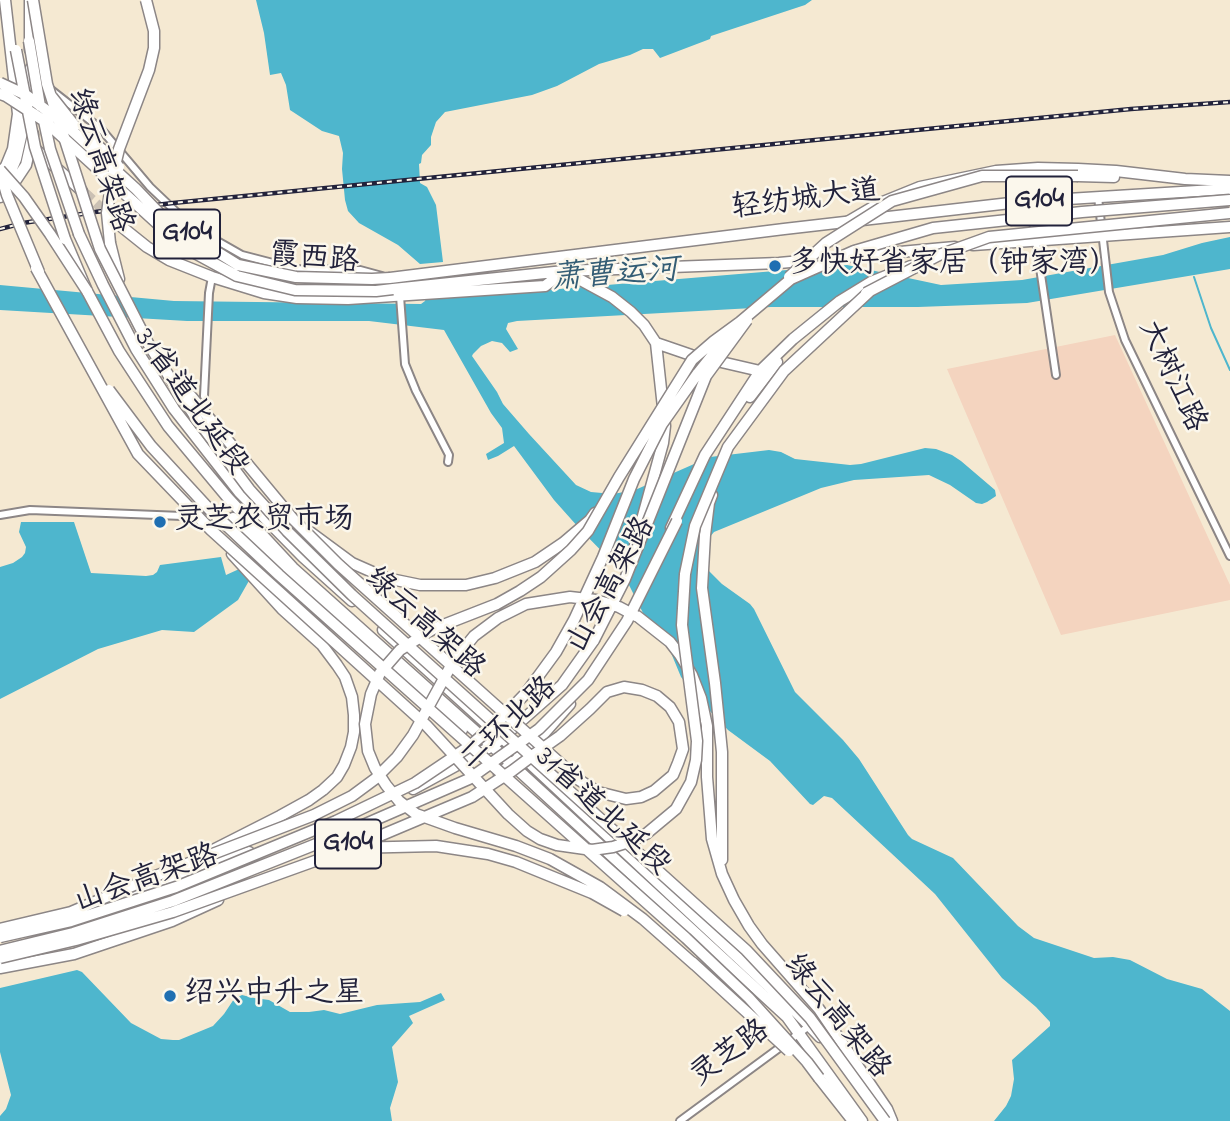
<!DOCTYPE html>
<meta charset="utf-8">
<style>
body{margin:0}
canvas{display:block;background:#f5e9d2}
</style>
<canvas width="1230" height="1121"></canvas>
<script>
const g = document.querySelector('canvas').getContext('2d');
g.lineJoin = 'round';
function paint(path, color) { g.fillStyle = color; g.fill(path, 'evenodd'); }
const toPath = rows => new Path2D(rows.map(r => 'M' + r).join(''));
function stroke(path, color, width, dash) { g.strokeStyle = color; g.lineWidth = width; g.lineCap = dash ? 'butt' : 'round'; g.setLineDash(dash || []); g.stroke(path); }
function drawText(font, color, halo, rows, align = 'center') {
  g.font = font + ' "Indie Flower","LXGW WenKai TC",sans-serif'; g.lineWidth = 5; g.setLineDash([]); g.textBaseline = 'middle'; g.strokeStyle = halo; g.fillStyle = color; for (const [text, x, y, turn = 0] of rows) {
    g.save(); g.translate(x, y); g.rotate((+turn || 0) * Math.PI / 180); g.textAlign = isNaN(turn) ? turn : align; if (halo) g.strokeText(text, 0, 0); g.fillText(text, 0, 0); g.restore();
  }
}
const built = toPath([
 [1115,335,1230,585,1230,600,1061,635,947,369]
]);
const water = toPath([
 [256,0,812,0,805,5,711,36,710,39,660,58,653,49,643,49,630,55,599,64,557,86,532,95,445,112,436,122,431,137,431,145,422,155,421,163,419,164,420,183,427,187,436,205,443,262,420,264,398,245,359,223,348,211,345,200,342,169,343,153,339,136,322,131,290,110,286,85,281,73,270,75,264,33],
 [1230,237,1230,269,1027,303,918,307,771,307,517,321,508,323,506,329,518,349,510,352,502,343,492,341,481,346,473,354,472,356,497,392,503,404,529,434,576,485,591,492,613,494,635,490,710,457,769,450,781,452,795,459,850,465,861,464,925,448,936,449,952,455,961,461,995,490,996,496,987,502,982,504,976,503,950,485,929,475,854,480,821,488,714,532,709,538,707,569,722,584,750,604,754,609,795,692,843,740,859,759,908,835,912,839,953,858,1018,926,1034,938,1094,958,1113,957,1130,960,1167,979,1202,989,1230,1011,1230,1121,994,1121,1006,1106,1011,1096,1014,1079,1012,1060,1050,1026,1050,1022,1036,1007,1002,978,935,894,832,798,824,796,813,805,810,804,770,761,728,730,708,709,681,677,669,648,648,623,623,573,579,528,554,500,514,446,498,456,488,460,486,454,504,443,502,428,491,413,444,330,369,321,187,321,0,310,0,285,174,301,421,304,425,301,426,298,463,297,847,265,941,285,1022,280,1163,255,1202,243],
 [21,522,74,522,91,573,146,576,153,575,157,572,160,565,221,557,226,575,248,565,254,572,238,600,194,632,162,630,98,649,0,699,0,567,13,563,22,557,25,553,26,547,19,532],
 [77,970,82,972,131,1023,161,1039,173,1040,179,1040,213,1026,224,1014,234,999,242,995,254,998,269,1000,290,1012,309,1012,324,1010,340,1014,377,1005,420,1002,441,993,445,1000,409,1016,413,1023,392,1047,398,1082,390,1108,392,1121,0,1121,0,1116,6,1109,11,1095,0,1052,0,988]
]);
const stream = toPath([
 [1194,277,1211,328,1230,370]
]);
const primaryTunnel = toPath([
 [85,193,122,227]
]);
const minor = toPath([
 [50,89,101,129,150,187,191,226,242,255,296,269,360,270,382,276],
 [1098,197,1109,292,1125,340,1230,556],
 [1030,201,1056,375],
 [400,296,405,364,416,391,449,455,448,462],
 [204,396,209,293,212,277],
 [0,515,30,510,233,518],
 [680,1121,809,1026]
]);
const primary = toPath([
 [30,0,30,50],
 [33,147,82,191],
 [0,173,6,166,13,149,18,114,5,0],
 [0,183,10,173,16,159,31,93,31,68],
 [0,197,16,180,26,165,33,134],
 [122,227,147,247,169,260,212,277,264,293,297,298,348,299,545,286,562,273],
 [79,234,103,285,136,349,174,409,239,492,303,557,352,601],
 [65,239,87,291,119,351,168,426,228,498,293,568,492,746,787,1017,862,1121],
 [110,243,119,279],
 [973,245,1230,227],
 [390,278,784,229,1019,202,1230,189],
 [393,289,564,271,779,263,955,247],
 [383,630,522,756,794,1010,820,1037]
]);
const trunk = toPath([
 [1078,176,1114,177],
 [849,221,878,204,920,187,996,171,1038,168,1078,169,1116,171,1185,179,1230,181],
 [564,271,612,297,631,312,644,325,656,343,665,426,663,443,635,545],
 [656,343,691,355,760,371],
 [750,397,777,362],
 [712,495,709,503,705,535,702,588,715,683,722,752,722,860],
 [233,518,462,730],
 [671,528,705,455,760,371,793,339,840,301,871,282,911,266],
 [310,532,352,563,386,578,420,585,466,585,495,578,535,562,563,543,590,520,595,513],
 [637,616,670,642,680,655,692,675,701,698,707,726,707,777,712,839,722,874,734,900,749,926,762,944,819,1009,887,1109,892,1121],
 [499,774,533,746,570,704],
 [413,789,492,746,502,738,562,685,594,640],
 [211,851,280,816,309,800,323,790,337,777,344,765,351,747,354,732,354,715,352,697,345,677,337,665,322,645,282,609,232,554],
 [111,899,249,852],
 [0,968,74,954,172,921,218,900],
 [819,1078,853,1121]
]);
const rail = toPath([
 [0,229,23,223,95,212,173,203,1131,109,1230,102]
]);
const primaryBridge = toPath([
 [29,41,40,106],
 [16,50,35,147,65,239],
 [0,83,26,95,66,125,136,189,159,213,185,232,238,265,296,277,372,279,390,278],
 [0,94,6,96,46,122,182,246,237,276,295,290,376,291,393,289],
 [52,97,75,126],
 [44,121,50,149,79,234],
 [89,138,111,157,119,167],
 [0,170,24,197,50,234,87,291],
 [110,243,107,213,112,178,119,149,149,70,154,48,154,31,146,0]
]);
const trunkBridge = toPath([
 [33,0,47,84,100,249,149,345,196,418,249,489,287,531,352,595,746,950,810,1018,885,1121],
 [0,171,7,195,39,272],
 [36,268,138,454,211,530,426,725,508,814,527,831,540,839,557,845,592,850,613,847,632,841,646,834,676,809,691,782,696,760,697,741,682,625,685,574,695,526,728,447,784,371,870,291],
 [789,277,826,243,892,201,982,176,1078,176],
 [866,293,939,255,989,237,1230,213],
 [180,383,293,519,338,564,579,780,598,792,626,799,641,797,654,791,673,775,678,763,683,749,679,722,670,707,657,696,642,690,624,687,607,692,590,709,560,736,536,753,512,771,472,797,351,848],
 [109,390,151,446,210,510,279,575,686,938,749,998,807,1062,819,1078],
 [594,640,625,579,706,376,747,320],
 [0,929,71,912,158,875,314,815,352,796,375,779,397,757,413,735,453,662,474,636,498,618,526,604,570,597,596,600,619,607,636,616],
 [0,937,71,921,176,887,336,821,415,783,470,746,502,718,526,693,556,652,574,620,603,557,634,479,662,424,698,373,730,333],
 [0,951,73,933,173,901,354,829,469,779,539,729,588,680,627,621,677,521],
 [0,958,76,940,173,912,351,848,436,846,488,854,516,862,592,893,624,911],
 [692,962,789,1051],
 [695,965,643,919,600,887,550,859,516,846,455,828,416,814,399,801,386,785,375,768,368,751,365,724,371,694,380,673,400,650,433,629,497,604,520,591,541,577,571,550,588,531,619,477,692,360,714,341,740,322,791,279,854,251,933,228,1082,212,1230,200]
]);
const markers = [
 [775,266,7,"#1f6fb2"],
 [160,522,7,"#1f6fb2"],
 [170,996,7,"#1f6fb2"]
];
const shields = [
 [1039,201,66],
 [187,234,66],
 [348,844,66]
];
const shieldNames = [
 ["G104",1039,201],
 ["G104",187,234],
 ["G104",348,844]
];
const streetNames = [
 ["绿云高架路",98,161,72],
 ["轻纺城大道",806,202,-7],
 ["霞西路",314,261,5],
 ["大树江路",1170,377,65],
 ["31省道北延段",189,403,54],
 ["山会高架路",613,586,-61],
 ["绿云高架路",423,625,42],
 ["二环北路",510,725,-43],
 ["31省道北延段",601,813,43],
 ["山会高架路",147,881,-19],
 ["绿云高架路",835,1018,51],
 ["灵芝路",731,1055,-36]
];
const poiNames = [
 ["多快好省家居（钟家湾）",789,266],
 ["灵芝农贸市场",174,522],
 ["绍兴中升之星",184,996]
];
const waterNames = [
 ["萧曹运河",615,277,-4]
];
paint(built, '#f4d4bf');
paint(water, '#4eb6cd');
stroke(stream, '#4eb6cd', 2);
stroke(primaryTunnel, '#cbc1b4', 10, [10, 5]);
stroke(minor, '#8c8686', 10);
stroke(primary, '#8c8686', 13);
stroke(trunk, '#8c8686', 13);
stroke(minor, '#fff', 6);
stroke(primary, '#fff', 10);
stroke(trunk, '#fff', 10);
stroke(rail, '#22223b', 4.5);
stroke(rail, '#fbf7ec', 2, [5]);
stroke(primaryBridge, '#8c8686', 13, []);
stroke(trunkBridge, '#8c8686', 13, []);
stroke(primaryBridge, '#fff', 10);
stroke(trunkBridge, '#fff', 10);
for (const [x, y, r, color] of markers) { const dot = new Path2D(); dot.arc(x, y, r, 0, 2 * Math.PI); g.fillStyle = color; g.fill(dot); stroke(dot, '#fbf7ec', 2.5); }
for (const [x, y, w] of shields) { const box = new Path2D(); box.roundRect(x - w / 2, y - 24.5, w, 49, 5); g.fillStyle = '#fbf7ec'; g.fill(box); stroke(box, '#22223b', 2); }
drawText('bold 28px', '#22223b', null, shieldNames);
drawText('30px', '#22223b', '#fbf7ec', streetNames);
drawText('30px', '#22223b', '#fbf7ec', poiNames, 'left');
drawText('italic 32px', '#345d75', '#fbf7ec', waterNames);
</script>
